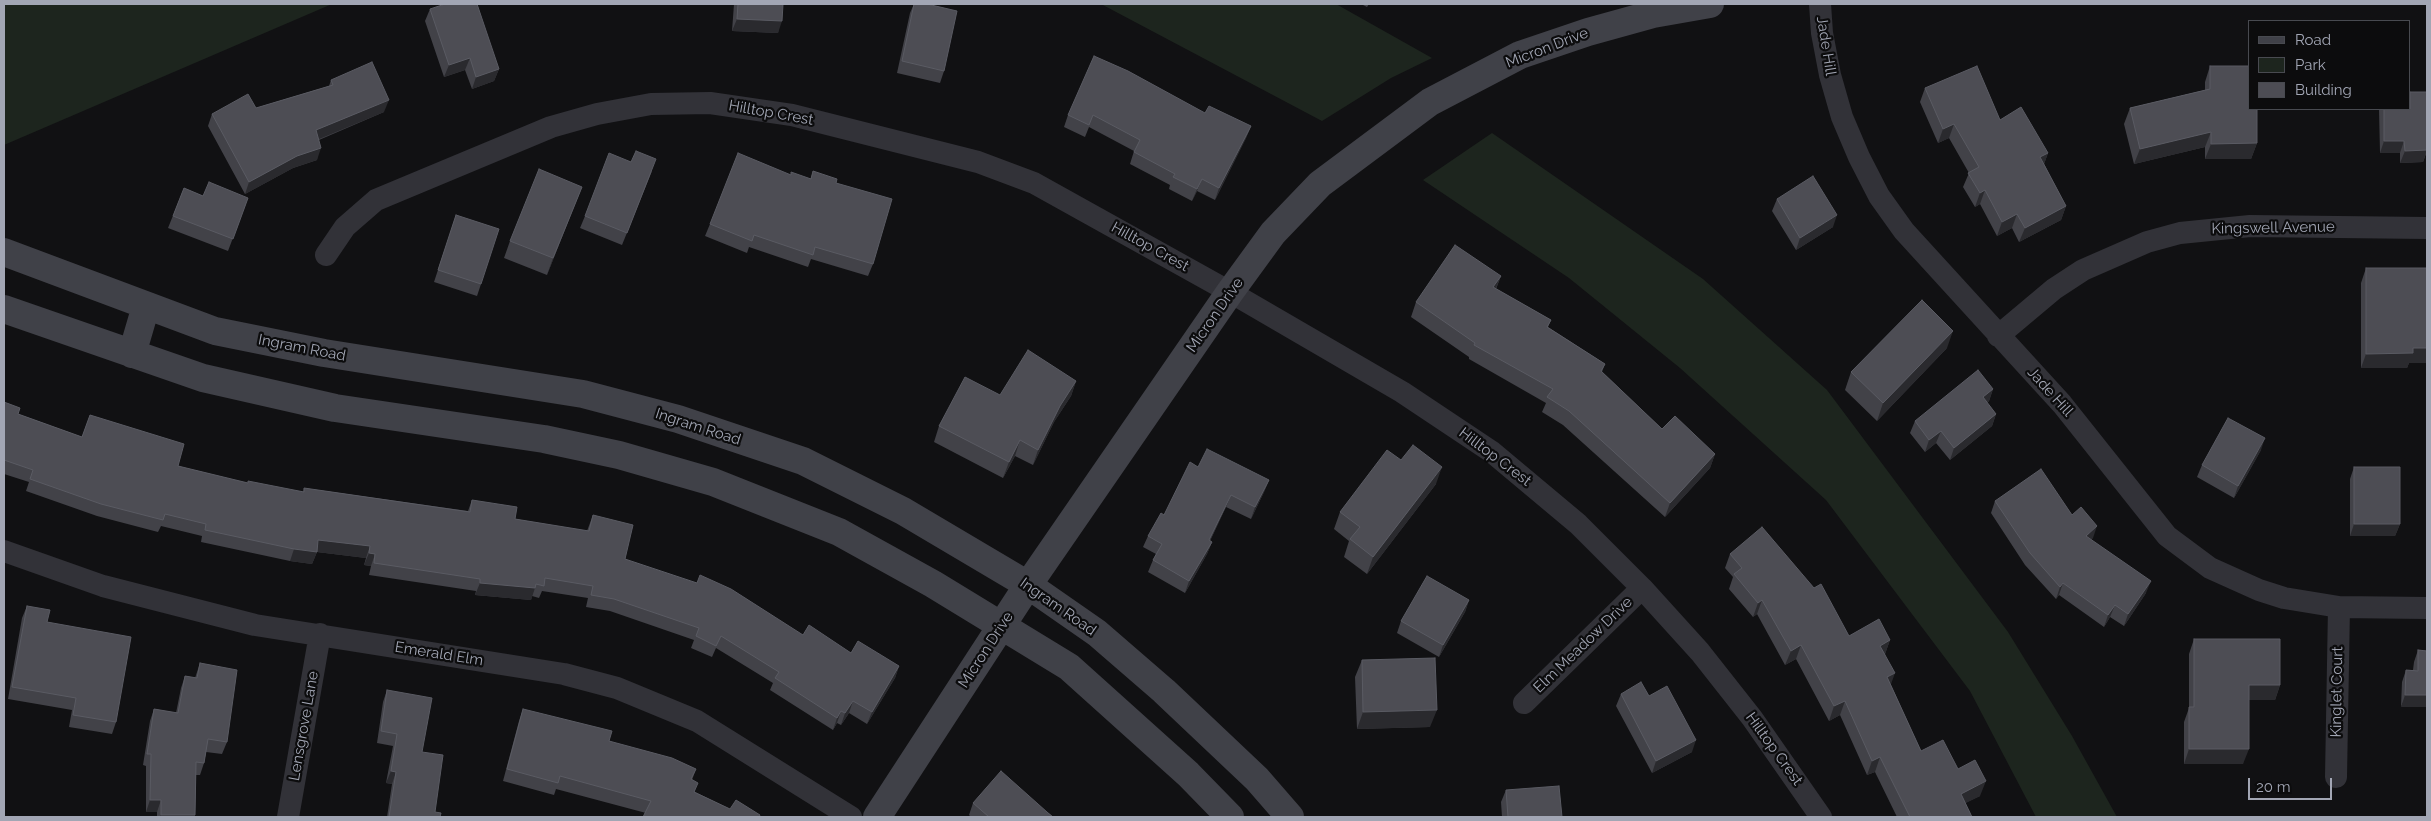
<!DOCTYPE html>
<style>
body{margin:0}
#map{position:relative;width:2431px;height:821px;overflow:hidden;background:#111113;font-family:Raleway,sans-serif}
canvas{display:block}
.frame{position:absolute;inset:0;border:5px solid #a2a6b4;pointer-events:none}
.legend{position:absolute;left:2248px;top:20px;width:162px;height:90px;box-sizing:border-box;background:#0c0c0d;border:1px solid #484a50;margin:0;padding:6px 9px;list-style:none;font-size:15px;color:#a2a6b4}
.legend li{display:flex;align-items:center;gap:10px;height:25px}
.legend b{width:25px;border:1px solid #484a50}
.scale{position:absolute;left:2248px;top:778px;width:84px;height:22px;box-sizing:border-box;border:2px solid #a2a6b4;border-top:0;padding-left:6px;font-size:15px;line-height:18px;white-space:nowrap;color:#a2a6b4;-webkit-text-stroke:4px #0c0c0d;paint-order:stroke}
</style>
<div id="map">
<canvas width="2431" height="821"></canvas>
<div class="frame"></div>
<ul class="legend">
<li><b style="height:6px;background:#404148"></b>Road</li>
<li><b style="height:14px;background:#1d251e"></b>Park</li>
<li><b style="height:14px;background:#4d4d54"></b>Building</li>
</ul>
<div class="scale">20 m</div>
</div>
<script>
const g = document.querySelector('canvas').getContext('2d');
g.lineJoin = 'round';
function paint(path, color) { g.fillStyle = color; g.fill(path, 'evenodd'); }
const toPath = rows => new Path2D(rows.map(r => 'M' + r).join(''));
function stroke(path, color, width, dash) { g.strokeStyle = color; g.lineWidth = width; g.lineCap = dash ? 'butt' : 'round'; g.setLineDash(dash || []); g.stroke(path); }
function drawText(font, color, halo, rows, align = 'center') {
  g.font = font + ' Raleway,sans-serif'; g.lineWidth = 4.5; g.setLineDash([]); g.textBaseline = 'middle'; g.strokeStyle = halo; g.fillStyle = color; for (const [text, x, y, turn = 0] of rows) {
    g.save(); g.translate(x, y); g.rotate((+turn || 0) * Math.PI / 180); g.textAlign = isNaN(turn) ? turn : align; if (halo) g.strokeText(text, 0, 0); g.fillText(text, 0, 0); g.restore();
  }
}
const green = toPath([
 [4,4,332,4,4,145],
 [1101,4,1336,4,1432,58,1391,78,1322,121],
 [1492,133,1703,279,1827,390,2008,632,2072,736,2117,817,2036,817,1970,691,1826,500,1680,368,1569,278,1423,180]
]);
const street = toPath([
 [1820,4,1822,33,1830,75,1842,117,1859,157,1879,196,1904,231,2062,404,2167,536,2210,568,2259,590,2284,598,2339,607,2427,608],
 [326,255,345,227,376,200,551,127,597,114,651,104,710,103,792,115,978,162,1034,183,1230,292,1402,392,1492,452,1578,524,1642,588,1700,652,1752,718,1821,817],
 [1998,336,2054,289,2083,270,2147,242,2180,233,2250,226,2427,228],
 [4,551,103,586,255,625,564,674,617,688,697,721,851,817],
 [1524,703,1642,588],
 [2336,777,2339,607],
 [288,817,320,634]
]);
const secondary = toPath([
 [4,252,215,331,324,353,583,394,678,419,803,461,903,511,1028,585,1097,633,1164,691,1257,779,1290,817],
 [4,309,203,378,335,408,544,439,619,455,713,482,839,532,933,584,1069,667,1188,774,1230,817],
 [132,354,146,306],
 [877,817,1028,585,1230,292,1273,233,1320,184,1430,102,1520,55,1588,32,1653,14,1710,4]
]);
const wall = toPath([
 [734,4,783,4,778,33,732,31],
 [914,4,927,4,944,71,940,83,897,73,910,13],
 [1361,4,1369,4,1367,7],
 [430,9,499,69,494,81,472,89,465,70,444,77,425,21],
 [2210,66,2257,143,2251,159,2205,159,2205,147,2134,164,2124,124,2130,108,2205,90,2205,82],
 [331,80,384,112,319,140,317,160,293,168,245,194,208,126,212,114,256,108,329,86],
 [1925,88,2000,120,2048,153,2044,164,2066,206,2061,220,2019,242,2012,228,1997,236,1980,204,1975,207,1963,187,1969,173,1949,138,1938,143,1920,102],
 [2427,92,2427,151,2423,162,2400,163,2400,153,2380,153,2379,109,2410,109],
 [1205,113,1251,126,1246,138,1215,200,1197,191,1192,201,1169,189,1170,185,1130,164,1134,151,1089,127,1085,137,1064,127,1068,115],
 [652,171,622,245,580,228,585,216],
 [813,171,836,183,873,264,868,276,811,259,808,267,749,247,747,253,705,236,710,224,811,178],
 [582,187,547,275,504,258,510,241],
 [184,188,203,196,248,198,228,251,168,228],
 [1777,199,1833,227,1796,250,1772,211],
 [456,215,481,284,477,296,434,282],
 [2366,268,2409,363,2407,368,2361,368,2361,283],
 [1501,276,1496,289,1551,320,1548,327,1605,364,1602,372,1662,429,1715,454,1710,468,1665,517,1563,425,1542,412,1546,403,1469,359,1469,357,1411,317,1416,302],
 [1947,348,1877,421,1845,390,1851,372],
 [1076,381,1071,396,1054,422,1033,465,1015,456,1003,478,934,442,939,426,1000,395],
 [1993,389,1989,401,1987,403,1996,414,1992,426,1950,460,1936,443,1925,452,1910,433,1915,421],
 [4,402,18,414,82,437,90,415,178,466,247,483,303,492,304,488,468,511,472,500,515,519,587,531,593,515,625,559,803,635,851,653,899,666,895,678,867,724,849,713,841,725,837,723,833,730,770,690,773,683,716,648,712,657,691,648,694,640,610,611,586,607,588,598,542,591,539,598,532,596,531,600,475,595,476,591,369,575,371,566,364,565,366,558,317,552,312,564,290,561,201,542,202,536,161,526,158,532,97,516,26,491,29,482,4,474],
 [2261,450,2234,498,2197,477,2202,465],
 [1401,460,1436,484,1367,574,1344,557,1349,541,1334,529,1340,512],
 [1198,467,1269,480,1264,492,1251,519,1226,507,1210,541,1212,542,1207,554,1185,593,1148,572,1153,560,1156,554,1143,547,1148,536,1164,515],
 [2354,467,2400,524,2395,536,2350,536,2350,479],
 [1995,501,2072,515,2093,538,2091,539,2146,593,2124,626,2110,617,2104,627,2059,595,2056,599,2025,565,1991,513],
 [1730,554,1849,636,1890,640,1885,654,1891,685,1921,751,1958,769,1980,796,1965,803,1972,817,1897,817,1875,772,1867,775,1840,715,1829,721,1796,659,1785,665,1757,614,1753,617,1729,589,1733,577,1725,568],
 [1469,600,1465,612,1439,657,1397,633,1401,621],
 [27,606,47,622,116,722,112,734,69,727,72,710,8,699,22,618],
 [2194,639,2280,685,2275,700,2249,700,2243,764,2184,764,2184,722,2189,708,2189,654],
 [2418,650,2427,651,2401,707,2402,682,2406,670,2413,670,2414,662],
 [1362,660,1430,727,1357,729,1355,677],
 [200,663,227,742,222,754,206,752,204,763,200,775,196,775,195,815,195,817,157,817,157,812,146,812,146,766,143,765,150,721,154,709,176,713,181,688,185,676,195,678],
 [387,690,422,752,435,812,440,817,387,817,392,784,386,783,393,746,377,743,383,702],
 [1621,694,1649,696,1692,752,1652,773,1616,706],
 [523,709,609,741,696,769,692,780,695,792,730,809,760,815,759,817,643,817,646,813,556,789,554,795,503,781,519,721],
 [1506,790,1562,817,1502,817,1501,802],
 [973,803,1047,812,1053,817,971,817,969,815]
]);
const shadedWall = toPath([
 [737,19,782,21,778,33,732,31],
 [470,58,465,70,444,77,449,65],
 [499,69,494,81,472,89,476,77],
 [389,100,384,112,312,142,316,130],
 [1954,124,1949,138,1938,143,1943,129],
 [1251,126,1246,138,1215,200,1219,188],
 [2211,132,2205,147,2134,164,2140,149],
 [2384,141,2404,141,2400,153,2380,153],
 [2257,143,2251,159,2205,159,2211,144],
 [321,148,317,160,293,168,245,194,249,182,297,156],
 [2427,150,2423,162,2400,163,2405,151],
 [2048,153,2043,167,2040,157],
 [1202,179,1197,191,1192,201,1197,189],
 [582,187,575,204,547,275,553,258],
 [1985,190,1980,204,1975,207,1980,193],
 [2066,206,2061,220,2019,242,2025,228],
 [2017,214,2012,228,1997,236,2002,222],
 [1837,215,1833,227,1796,250,1800,238],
 [1501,276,1495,290,1493,287],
 [1953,331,1947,348,1877,421,1883,403],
 [2413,348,2427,348,2427,363,2409,363,2407,368,2361,368,2366,354],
 [1076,381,1071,396,1054,422,1033,465,1038,450,1060,406],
 [1993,389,1989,401,1979,409,1983,397],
 [1996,414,1992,426,1950,460,1954,448],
 [1941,431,1936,443,1925,452,1929,440],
 [2265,438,2261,450,2234,498,2238,486],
 [1020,440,1015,456,1003,478,1009,462],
 [1715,454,1710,468,1665,517,1670,503],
 [1442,467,1436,484,1367,574,1373,557],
 [1269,480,1264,492,1251,519,1255,507],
 [1231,495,1226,507,1204,552,1209,540],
 [2354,524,2400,524,2395,536,2350,536],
 [2097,526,2093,538,2082,548,2086,536],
 [318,540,370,546,366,558,317,552,312,564,290,561,294,549],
 [1212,542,1207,554,1185,593,1189,581],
 [369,553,375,554,371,566,364,565],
 [2151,581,2146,593,2124,626,2128,614],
 [480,583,535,588,531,600,475,595],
 [2063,583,2059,595,2056,599,2060,587],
 [1469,600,1465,612,1439,657,1443,645],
 [1762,600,1757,614,1753,617,1758,603],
 [2115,605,2110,617,2104,627,2108,615],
 [1890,640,1885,654,1880,646],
 [1801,645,1796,659,1785,665,1791,651],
 [899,666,895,678,867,724,872,712],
 [1895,673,1890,687,1887,677],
 [2249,685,2280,685,2275,700,2243,700],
 [2405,695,2427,695,2427,707,2401,707],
 [853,701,849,713,841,725,845,713],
 [1845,701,1840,715,1829,721,1834,706],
 [1437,710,1430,727,1357,729,1363,712],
 [841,711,837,723,833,730,837,718],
 [1696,740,1692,752,1652,773,1656,761],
 [2189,749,2249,749,2243,764,2184,764],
 [1880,757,1875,772,1867,775,1872,761],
 [391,771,396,772,392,784,386,783],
 [1986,781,1980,796,1956,808,1961,794],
 [150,800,161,800,157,812,146,812],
 [161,815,195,815,195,817,160,817]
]);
const building = toPath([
 [445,4,477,4,499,69,476,77,470,58,449,65,430,9,445,4],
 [738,4,783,4,782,21,737,19,738,4],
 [914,4,927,4,957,11,944,71,902,61,914,4],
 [1094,56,1128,71,1205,113,1209,106,1251,126,1219,188,1202,179,1197,189,1173,177,1175,174,1134,152,1140,140,1093,115,1089,125,1068,115,1094,56],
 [372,62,389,100,316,130,321,148,297,156,249,182,212,114,248,94,256,108,333,85,331,80,372,62],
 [1977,66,2000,120,2021,107,2048,153,2040,157,2066,206,2025,228,2017,214,2002,222,1985,190,1980,193,1968,173,1979,167,1954,124,1943,129,1925,88,1977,66],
 [2210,66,2250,66,2250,109,2257,109,2257,143,2211,144,2211,132,2140,149,2130,108,2210,89,2210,66],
 [2410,92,2427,92,2427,150,2405,151,2404,141,2384,141,2384,109,2410,109,2410,92],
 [636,151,656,159,627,233,585,216,609,153,631,162,636,151],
 [738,153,791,175,791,172,811,179,813,171,837,179,836,183,892,199,873,264,815,247,813,255,754,235,752,241,710,224,738,153],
 [539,169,582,187,553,258,510,241,539,169],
 [1813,176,1837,215,1800,238,1777,199,1813,176],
 [209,182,248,198,233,239,173,216,184,188,203,196,209,182],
 [456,215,499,229,481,284,438,270,456,215],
 [1455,245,1501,276,1493,287,1551,320,1547,327,1605,364,1601,371,1662,429,1675,416,1715,454,1670,503,1569,411,1547,397,1553,389,1474,345,1475,343,1416,302,1455,245],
 [2366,268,2427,268,2427,348,2413,348,2413,353,2366,354,2366,268],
 [1922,300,1953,331,1883,403,1851,372,1922,300],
 [1028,350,1076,381,1060,406,1038,450,1020,440,1009,462,939,426,965,377,1000,395,1028,350],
 [1978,370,1993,389,1983,397,1996,414,1954,448,1941,431,1929,440,1915,421,1978,370],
 [4,402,20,408,18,414,82,437,90,415,184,444,178,466,248,483,248,481,304,492,304,488,470,512,472,500,517,507,515,519,589,531,593,515,633,525,625,559,697,583,700,575,731,589,803,635,809,625,851,653,858,641,899,666,872,712,853,701,845,713,841,711,837,718,775,678,779,672,721,636,716,646,696,636,699,628,614,599,591,595,593,586,545,578,544,586,536,584,535,588,480,583,480,579,374,563,375,554,369,553,370,546,318,540,317,552,294,549,205,530,206,524,165,514,163,520,101,504,30,479,33,470,4,460,4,402],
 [2228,418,2265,438,2238,486,2202,465,2228,418],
 [1413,445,1442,467,1373,557,1350,539,1360,527,1340,512,1387,450,1401,460,1413,445],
 [1207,449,1269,480,1255,507,1231,495,1209,540,1212,542,1189,581,1153,560,1162,544,1148,536,1161,513,1164,515,1190,462,1198,467,1207,449],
 [2354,467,2400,467,2400,524,2354,524,2354,467],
 [2041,469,2072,515,2081,507,2097,526,2086,536,2151,581,2128,614,2115,605,2108,615,2063,583,2060,587,2030,553,1995,501,2041,469],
 [1762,527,1814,588,1821,584,1849,636,1879,619,1890,640,1880,646,1895,673,1887,677,1921,751,1943,740,1958,769,1975,760,1986,781,1961,794,1972,817,1910,817,1880,757,1872,761,1845,701,1834,706,1801,645,1791,651,1762,600,1758,603,1734,574,1742,568,1730,554,1762,527],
 [1427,576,1469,600,1443,645,1401,621,1427,576],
 [27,606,50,610,47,622,131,637,116,722,73,715,76,698,12,687,27,606],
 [2194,639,2280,639,2280,685,2249,685,2249,749,2189,749,2189,707,2194,707,2194,639],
 [2418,650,2427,651,2427,695,2405,695,2406,670,2418,671,2418,650],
 [1435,658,1437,710,1363,712,1362,660,1435,658],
 [200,663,237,670,227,742,208,739,204,763,196,762,195,815,161,815,161,800,150,800,151,754,147,754,154,709,178,713,185,676,197,678,200,663],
 [1641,682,1649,696,1667,686,1696,740,1656,761,1621,694,1641,682],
 [387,690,432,698,422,752,443,755,435,812,441,813,440,817,389,817,396,772,391,771,397,734,381,731,387,690],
 [523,709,612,731,609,741,672,758,696,769,691,779,698,783,694,792,730,809,736,800,760,815,759,817,643,817,651,801,560,776,558,783,507,769,523,709],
 [1001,771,1047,812,1053,817,989,817,973,803,1001,771],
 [1559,786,1562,817,1508,817,1506,790,1559,786]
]);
const streetNames = [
 ["Jade Hill",1826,46,81],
 ["Micron Drive",1547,48,-21],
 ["Hilltop Crest",771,113,10],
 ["Kingswell Avenue",2273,228,-1],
 ["Hilltop Crest",1150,247,29],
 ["Micron Drive",1215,315,-55],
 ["Ingram Road",302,348,11],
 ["Jade Hill",2050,392,48],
 ["Ingram Road",698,427,18],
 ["Hilltop Crest",1495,457,37],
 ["Ingram Road",1058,607,35],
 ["Elm Meadow Drive",1583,645,-44],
 ["Micron Drive",986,650,-57],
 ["Emerald Elm",439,654,9],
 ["Kinglet Court",2337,692,-89],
 ["Lensgrove Lane",304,726,-80],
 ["Hilltop Crest",1774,749,54]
];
paint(green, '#1d251e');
stroke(street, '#323238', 22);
stroke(secondary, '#404148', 28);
paint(wall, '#424248');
paint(shadedWall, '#2a2a2e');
paint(building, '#4d4d54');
stroke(building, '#5a5b63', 1);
drawText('15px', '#a2a6b4', '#0c0c0d', streetNames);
</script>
